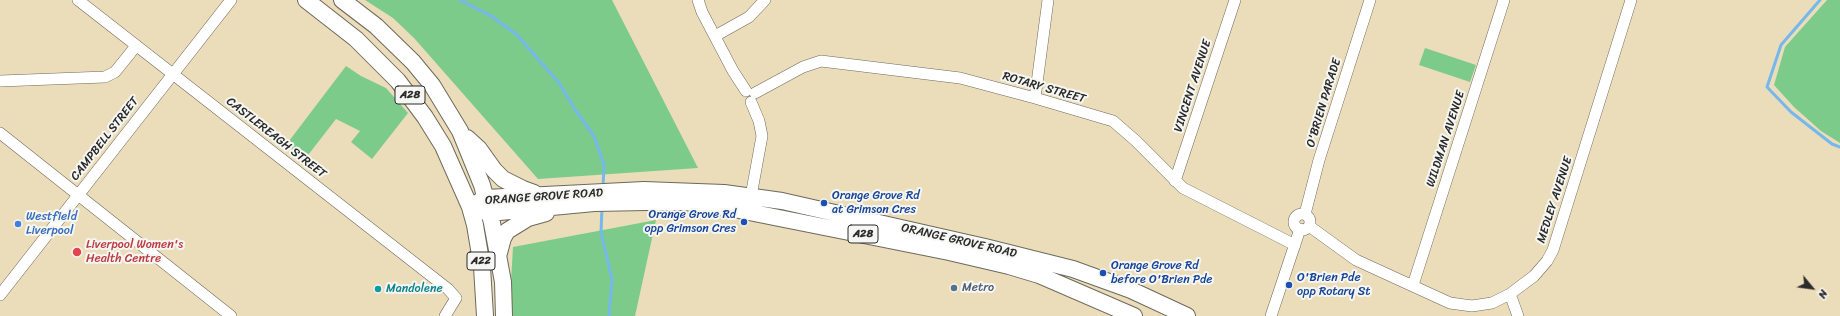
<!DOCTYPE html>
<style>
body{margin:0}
#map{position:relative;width:1840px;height:316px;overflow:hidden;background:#ebddb9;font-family:Sriracha,sans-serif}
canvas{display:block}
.north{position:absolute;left:1792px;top:268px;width:40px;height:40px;-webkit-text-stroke:3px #f6f6f2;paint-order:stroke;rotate:119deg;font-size:11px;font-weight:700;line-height:16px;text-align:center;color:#2b2b2b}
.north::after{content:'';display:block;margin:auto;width:14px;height:18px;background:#2b2b2b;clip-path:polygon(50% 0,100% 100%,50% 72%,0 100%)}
</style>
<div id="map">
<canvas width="1840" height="316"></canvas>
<div class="north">N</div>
</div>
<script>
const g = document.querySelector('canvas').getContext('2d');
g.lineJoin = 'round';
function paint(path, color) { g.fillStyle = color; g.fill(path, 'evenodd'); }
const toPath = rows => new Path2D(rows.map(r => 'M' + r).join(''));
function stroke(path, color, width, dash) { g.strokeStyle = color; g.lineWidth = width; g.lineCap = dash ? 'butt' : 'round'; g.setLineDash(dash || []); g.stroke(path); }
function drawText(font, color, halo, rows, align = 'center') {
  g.font = font + ' Sriracha,sans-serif'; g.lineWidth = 4; g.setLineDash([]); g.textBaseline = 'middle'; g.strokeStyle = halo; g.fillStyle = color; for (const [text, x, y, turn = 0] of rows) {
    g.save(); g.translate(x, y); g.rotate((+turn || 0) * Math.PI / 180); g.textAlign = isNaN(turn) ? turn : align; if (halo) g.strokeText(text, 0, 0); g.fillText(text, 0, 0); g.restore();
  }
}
const green = toPath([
 [365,0,612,0,698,168,538,179,414,38,393,18],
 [1827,0,1840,0,1840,143,1821,131,1794,107,1774,85,1785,47],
 [1425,48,1476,65,1470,82,1419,65],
 [346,66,361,76,386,88,408,113,372,159,351,142,360,131,336,119,305,159,286,145],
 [656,220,635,316,509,316,513,247]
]);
const stream = toPath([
 [460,0,491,16,516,34,559,83,576,111,594,136,604,165,603,187],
 [1820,0,1781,45,1767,87,1791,112,1832,144,1840,147],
 [602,207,601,233,612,279,609,316]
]);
const minor = toPath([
 [78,0,448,289,456,298,445,316],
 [698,0,702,12,733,71,746,91],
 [715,36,749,17,765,0],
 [0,81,105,77,115,72,136,46],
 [755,93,803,67,821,61,960,78,1035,98,1113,121,1136,141,1183,188,1295,245],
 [1035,98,1048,0],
 [0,133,231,316],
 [1175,181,1235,0],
 [751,196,762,136,759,121,751,102],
 [1305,214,1319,160,1370,0],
 '1294 222a8 8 0 1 1 16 0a8 8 0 1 1-16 0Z',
 [1309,226,1356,260,1450,303,1472,306,1492,303,1510,294,1534,276,1547,261,1553,250,1631,0],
 [1413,285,1504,0],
 [1510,294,1518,316],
 [0,295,231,0],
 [1271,316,1300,229]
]);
const highway = toPath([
 [306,0,356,39,398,81,425,117,443,146,470,207,475,225,482,267,485,316],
 [342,0,376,26,413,62,432,85,460,131,482,185,492,223,503,282,504,316],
 [467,138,479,149,494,170,503,179,523,189,534,193],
 [470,207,485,198,644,190,724,193,782,201,985,247,1073,269,1131,290,1187,316],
 [470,207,489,213,594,203,646,202,686,202,734,209,949,252,1009,266,1039,275,1134,316],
 [499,253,503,238,507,231,528,218,546,213]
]);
const markers = [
 [824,203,4,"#1a4fb4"],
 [744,222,4,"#1a4fb4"],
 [18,224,4,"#3f7fe0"],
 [77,252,5,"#e0444e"],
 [1103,273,4,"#1a4fb4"],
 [1289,285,4,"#1a4fb4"],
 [954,288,4,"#5c6f8a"],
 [378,289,4,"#0f9aa8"]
];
const shields = [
 [410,95,30],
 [863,234,30],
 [481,261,28]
];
const shieldNames = [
 ["A28",410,95],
 ["A28",863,234],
 ["A22",481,261]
];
const streetNames = [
 ["VINCENT AVENUE",1193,86,-72],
 ["ROTARY STREET",1044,88,16],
 ["O'BRIEN PARADE",1324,103,-73],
 ["CASTLEREAGH STREET",276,138,38],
 ["CAMPBELL STREET",105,139,-52],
 ["WILDMAN AVENUE",1446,139,-72],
 ["ORANGE GROVE ROAD",544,197,-4],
 ["MEDLEY AVENUE",1555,200,-72],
 ["ORANGE GROVE ROAD",959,241,13]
];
const transitNames = [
 ["Orange Grove Rd",832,196],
 ["at Grimson Cres",832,210],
 ["Orange Grove Rd",736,215,"right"],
 ["opp Grimson Cres",736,229,"right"],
 ["Orange Grove Rd",1111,266],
 ["before O'Brien Pde",1111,280],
 ["O'Brien Pde",1297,278],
 ["opp Rotary St",1297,292]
];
const shopNames = [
 ["Westfield",26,217],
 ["Liverpool",26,231]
];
const healthNames = [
 ["Liverpool Women's",86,245],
 ["Health Centre",86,259]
];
const serviceNames = [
 ["Metro",962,288]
];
const cultureNames = [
 ["Mandolene",386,289]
];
paint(green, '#7dcb8a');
stroke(stream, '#75b8eb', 3);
stroke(minor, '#6e695d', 12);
stroke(highway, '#6e695d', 18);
stroke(minor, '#fff', 11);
stroke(highway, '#fff', 16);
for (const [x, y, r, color] of markers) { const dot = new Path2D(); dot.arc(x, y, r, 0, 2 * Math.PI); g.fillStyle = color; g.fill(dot); stroke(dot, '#f6f6f2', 1.5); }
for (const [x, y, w] of shields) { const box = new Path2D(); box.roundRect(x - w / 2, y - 9, w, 18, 3); g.fillStyle = '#f6f6f2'; g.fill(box); stroke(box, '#2b2b2b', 1); }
drawText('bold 11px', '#2b2b2b', null, shieldNames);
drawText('12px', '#2b2b2b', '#f6f6f2', streetNames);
drawText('12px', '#164399', '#f6f6f2', transitNames, 'left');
drawText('12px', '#366cbe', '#f6f6f2', shopNames, 'left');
drawText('12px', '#be3a42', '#f6f6f2', healthNames, 'left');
drawText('12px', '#4e5e75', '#f6f6f2', serviceNames, 'left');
drawText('12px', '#0d838f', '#f6f6f2', cultureNames, 'left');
</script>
